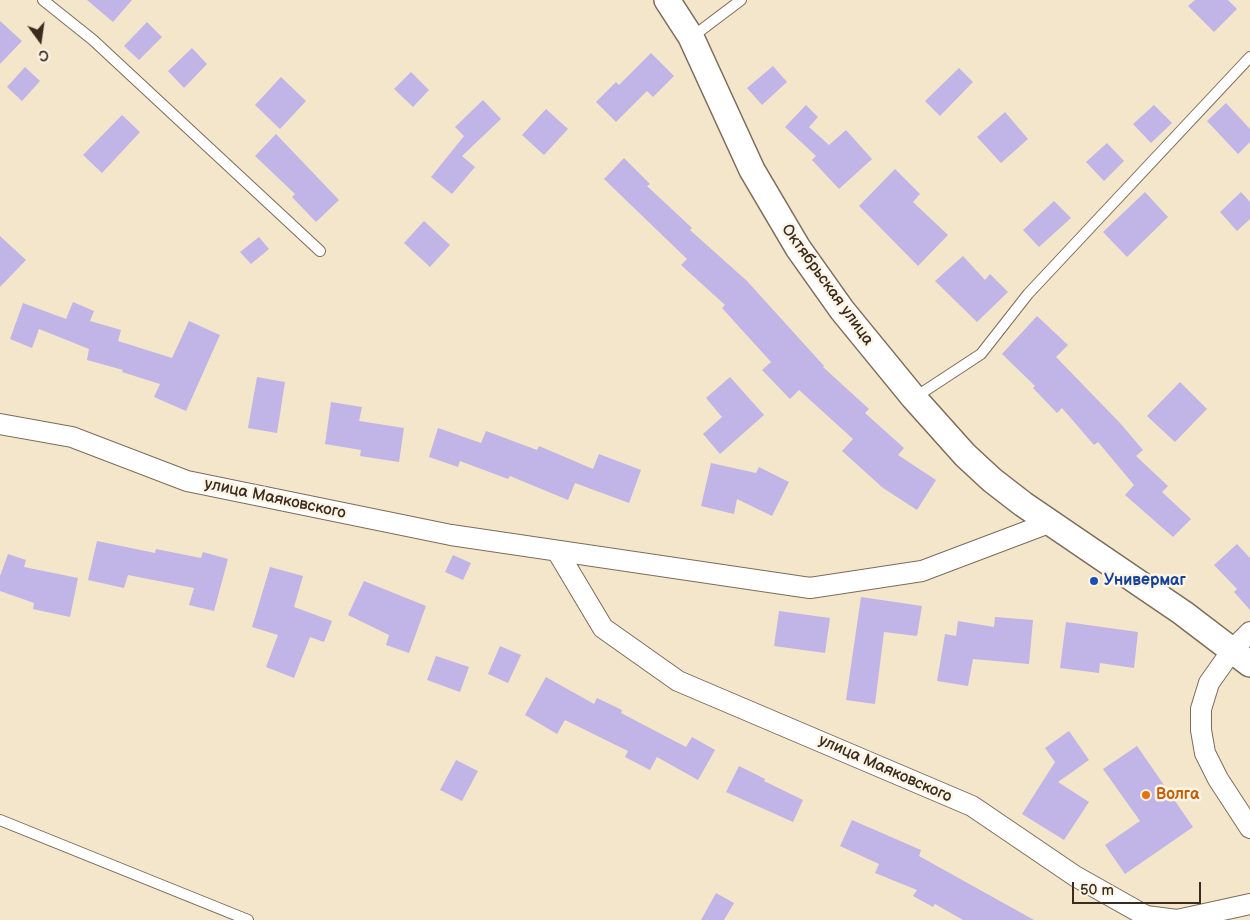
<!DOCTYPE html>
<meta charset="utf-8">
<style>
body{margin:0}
#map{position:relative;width:1250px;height:920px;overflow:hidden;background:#f4e6cb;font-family:"Balsamiq Sans",sans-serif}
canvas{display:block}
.north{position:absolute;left:15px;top:15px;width:50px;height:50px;-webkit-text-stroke:4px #fcf5e5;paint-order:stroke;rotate:166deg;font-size:14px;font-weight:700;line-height:20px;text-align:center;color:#3b2a1e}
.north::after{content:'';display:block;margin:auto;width:18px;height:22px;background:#3b2a1e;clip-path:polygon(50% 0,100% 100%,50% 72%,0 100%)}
.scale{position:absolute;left:1072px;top:882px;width:129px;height:22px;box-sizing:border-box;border:2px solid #3b2a1e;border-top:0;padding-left:6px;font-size:15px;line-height:18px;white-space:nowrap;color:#3b2a1e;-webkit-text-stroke:4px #fcf5e5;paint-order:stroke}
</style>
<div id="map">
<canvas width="1250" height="920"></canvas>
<div class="north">С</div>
<div class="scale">50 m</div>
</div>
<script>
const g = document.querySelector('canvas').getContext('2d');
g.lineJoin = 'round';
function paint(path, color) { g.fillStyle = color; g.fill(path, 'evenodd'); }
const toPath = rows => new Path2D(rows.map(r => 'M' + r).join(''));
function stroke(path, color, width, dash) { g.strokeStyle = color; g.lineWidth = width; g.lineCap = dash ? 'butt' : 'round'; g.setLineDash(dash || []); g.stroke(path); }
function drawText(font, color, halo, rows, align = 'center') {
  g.font = font + ' "Balsamiq Sans",sans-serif'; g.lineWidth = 5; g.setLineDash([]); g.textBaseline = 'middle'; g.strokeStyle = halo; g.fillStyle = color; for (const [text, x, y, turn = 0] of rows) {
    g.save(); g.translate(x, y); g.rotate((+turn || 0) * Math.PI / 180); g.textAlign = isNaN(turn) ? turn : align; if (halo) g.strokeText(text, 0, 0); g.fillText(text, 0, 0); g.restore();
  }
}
const building = toPath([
 [87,0,132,0,113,22],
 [1195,0,1228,0,1237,9,1214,32,1188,6],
 [0,21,22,41,0,64],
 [147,22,162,37,139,60,124,46],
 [192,48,207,64,184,88,168,71],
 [651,53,674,76,653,97,647,91,616,122,596,102,616,82,619,85],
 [773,66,787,82,762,105,747,88],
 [25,67,40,81,22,101,7,87],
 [959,68,973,82,940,116,925,101],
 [411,72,429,90,413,107,394,89],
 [281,77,306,101,280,129,255,105],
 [483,100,501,119,462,156,475,167,452,194,431,177,464,136,455,127],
 [1226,103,1250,129,1250,142,1238,154,1207,121],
 [806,105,818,117,809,127,829,145,846,130,872,159,839,189,812,160,816,156,785,127],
 [1154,105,1172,123,1151,143,1133,124],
 [546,109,568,129,544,155,522,135],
 [1005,112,1028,139,1001,163,977,137],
 [122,115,140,132,102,173,83,155],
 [276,134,339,200,316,222,292,197,295,194,255,156],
 [1107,143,1124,161,1104,181,1086,162],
 [624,158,650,184,647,186,692,228,690,230,747,281,824,366,823,367,869,409,865,413,904,448,898,455,936,480,917,510,883,488,842,451,853,439,799,390,790,399,762,370,771,362,722,308,725,305,681,265,687,259,604,179],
 [895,169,920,194,913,202,948,235,918,266,859,206],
 [1145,192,1168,217,1127,257,1103,232],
 [1241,192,1250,202,1250,219,1237,231,1220,212],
 [1054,201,1071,218,1039,247,1023,230],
 [424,221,450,245,430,267,404,243],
 [0,236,26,260,0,287],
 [259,237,269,249,251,264,240,252],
 [963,256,985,280,990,274,1008,292,977,322,935,281],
 [73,302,94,311,90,321,121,330,118,341,172,358,189,321,220,335,186,411,154,397,160,384,122,372,123,370,87,360,89,349,39,329,32,348,10,339,23,303,66,319],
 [1037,316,1068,345,1056,357,1120,423,1143,450,1136,456,1168,486,1162,492,1191,519,1173,537,1125,495,1134,485,1098,442,1094,445,1062,408,1057,413,1033,388,1035,386,1002,354],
 [257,377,285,382,277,433,248,428],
 [730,377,764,415,720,454,703,434,722,417,706,398],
 [1180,382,1207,409,1175,442,1147,416],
 [331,402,362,407,359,421,404,428,399,462,360,456,361,450,325,444],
 [438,428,481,443,486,431,537,450,539,446,593,469,599,454,641,470,629,503,575,483,568,500,510,476,508,479,460,461,458,467,429,457],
 [711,463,756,473,759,467,789,482,772,516,737,499,734,514,701,506],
 [97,541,155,553,156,549,201,558,203,552,228,559,214,611,189,605,194,588,128,575,124,588,88,580],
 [1237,544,1250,558,1250,610,1234,592,1237,589,1214,565],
 [8,554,26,560,24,567,78,578,70,617,33,609,34,603,0,591,0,576],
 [453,555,471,563,463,580,445,572],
 [270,567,303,576,294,607,332,621,324,642,310,637,294,678,266,667,278,635,252,627],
 [364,581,426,606,409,653,386,645,389,635,348,615],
 [861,597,922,606,917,636,884,632,875,704,846,700],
 [779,611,830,618,825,653,774,646],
 [995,617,1033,620,1029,664,973,659,968,686,937,681,945,634,956,636,958,621,994,627],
 [1066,622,1138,632,1134,668,1100,663,1099,673,1060,668],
 [500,646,521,655,508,683,488,674],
 [436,656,469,667,460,692,427,680],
 [546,677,594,704,597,698,622,710,621,713,686,747,692,737,715,750,698,780,657,757,650,770,625,757,628,751,565,720,557,734,525,715],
 [1069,731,1089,760,1058,782,1089,802,1064,840,1022,814,1055,762,1045,748],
 [1137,746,1193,827,1125,874,1105,845,1140,821,1103,769],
 [456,760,478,771,462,801,440,790],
 [739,766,765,779,764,781,803,800,793,822,726,792],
 [852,820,921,850,919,856,1034,920,963,920,935,904,933,907,913,896,917,890,875,873,879,864,840,846],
 [716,893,734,903,724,920,701,920]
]);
const service = toPath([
 [43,0,93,40,320,251],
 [692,37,741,0],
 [914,398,981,354,1028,294,1250,57],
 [0,820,248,920]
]);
const minor = toPath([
 [0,424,72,437,187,481,451,535,810,588,922,571,1049,523],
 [557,551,603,628,678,681,972,806,1075,876,1146,916,1177,920,1250,904],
 [1250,632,1233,649,1209,683,1201,709,1201,730,1205,753,1218,779,1250,828]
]);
const tertiary = toPath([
 [667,0,691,37,752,170,798,248,842,310,914,398,965,455,992,480,1023,504,1183,613,1250,664]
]);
const markers = [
 [1094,581,5,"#1a4fb4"],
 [1146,795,5,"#e8710a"]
];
const streetNames = [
 ["Октябрьская улица",827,285,54],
 ["улица Маяковского",275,499,12],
 ["улица Маяковского",885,769,24]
];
const transitNames = [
 ["Универмаг",1104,581]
];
const foodNames = [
 ["Волга",1156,795]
];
paint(building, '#c1b4e6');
stroke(service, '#7c6c5b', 12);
stroke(minor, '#7c6c5b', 22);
stroke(tertiary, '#7c6c5b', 28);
stroke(service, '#fff', 10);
stroke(minor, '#fff', 20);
stroke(tertiary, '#fff', 25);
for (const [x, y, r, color] of markers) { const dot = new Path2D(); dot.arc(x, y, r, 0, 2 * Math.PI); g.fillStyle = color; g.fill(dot); stroke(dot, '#fcf5e5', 2); }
drawText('16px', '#3b2a1e', '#fcf5e5', streetNames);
drawText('bold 16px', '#164399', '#fcf5e5', transitNames, 'left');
drawText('bold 16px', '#c56008', '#fcf5e5', foodNames, 'left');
</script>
